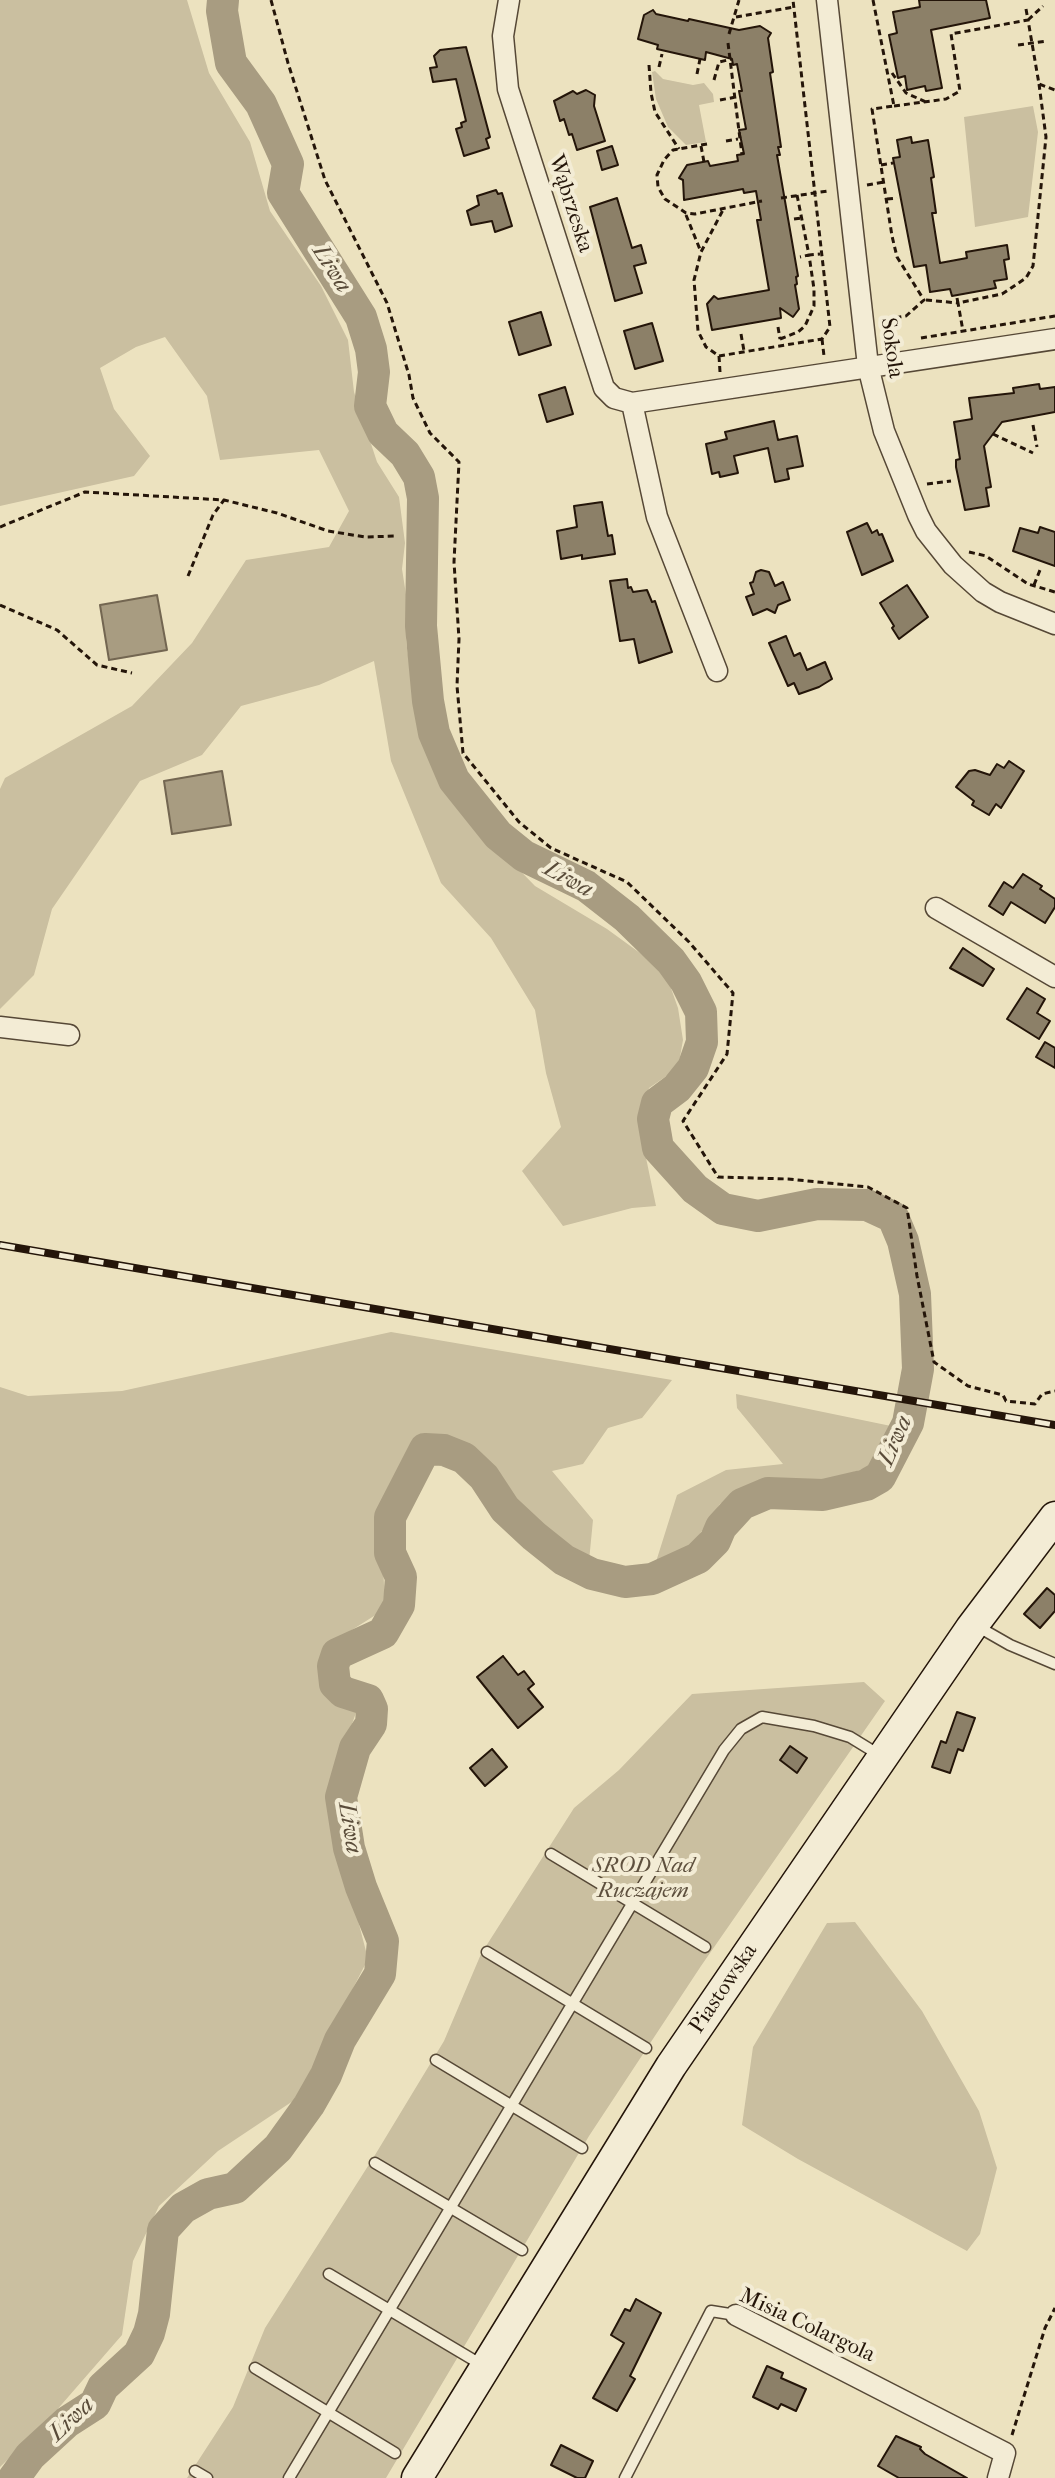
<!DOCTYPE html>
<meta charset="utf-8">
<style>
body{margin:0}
canvas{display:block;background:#ece2bf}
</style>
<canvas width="1055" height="2478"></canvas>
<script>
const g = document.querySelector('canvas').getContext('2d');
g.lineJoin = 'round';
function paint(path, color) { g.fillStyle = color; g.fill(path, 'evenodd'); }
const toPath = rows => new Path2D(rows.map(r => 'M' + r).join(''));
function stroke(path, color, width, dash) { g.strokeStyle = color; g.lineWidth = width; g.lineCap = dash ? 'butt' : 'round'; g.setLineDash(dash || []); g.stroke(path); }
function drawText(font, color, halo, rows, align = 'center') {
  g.font = font + ' "IM FELL French Canon",serif'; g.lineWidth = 8; g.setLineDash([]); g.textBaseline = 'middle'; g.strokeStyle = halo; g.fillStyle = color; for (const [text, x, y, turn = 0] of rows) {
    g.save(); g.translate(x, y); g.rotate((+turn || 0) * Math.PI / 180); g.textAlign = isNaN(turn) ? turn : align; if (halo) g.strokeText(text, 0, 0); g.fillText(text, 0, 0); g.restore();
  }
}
const green = toPath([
 [0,0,187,0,209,73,250,142,270,211,321,286,348,340,354,392,377,462,399,497,405,543,402,569,407,601,406,641,411,676,421,722,439,770,462,811,535,886,607,929,640,953,667,977,678,1008,683,1040,678,1068,649,1088,639,1124,656,1206,632,1208,563,1226,522,1171,561,1127,546,1073,535,1010,491,938,441,883,391,761,374,661,319,685,241,706,202,755,140,781,52,909,34,975,0,1009,0,789,5,778,132,706,192,643,246,560,329,547,349,511,319,450,220,460,207,396,165,337,136,347,100,368,114,409,150,456,134,476,0,506],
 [655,71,663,79,693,85,704,83,713,94,714,102,699,105,706,142,686,145,668,127,656,99,652,72],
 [1033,106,1038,132,1028,217,975,227,964,117],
 [391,1332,672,1380,642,1418,608,1428,583,1464,552,1471,593,1520,589,1561,521,1510,486,1458,435,1437,412,1444,381,1516,385,1609,325,1647,324,1691,358,1707,326,1797,368,1959,296,2099,218,2151,159,2206,133,2261,122,2335,49,2419,0,2467,0,1387,28,1396,122,1391],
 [736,1394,891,1426,871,1466,811,1487,764,1484,720,1504,689,1550,655,1565,677,1495,726,1470,783,1464,737,1408],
 [864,1682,885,1701,701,1966,589,2136,386,2478,187,2478,233,2407,265,2328,375,2155,444,2041,481,1954,574,1808,619,1770,692,1694],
 [855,1922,922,2011,979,2111,997,2168,980,2234,967,2251,798,2159,742,2125,753,2047,827,1923]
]);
const water = toPath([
 [157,595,167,650,109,660,100,605,157,595],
 [222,771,231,825,172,834,164,781,222,771]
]);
const river = toPath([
 [14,2478,30,2456,67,2422,95,2404,103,2387,139,2354,149,2333,154,2314,163,2230,183,2208,208,2194,235,2188,278,2148,309,2105,326,2075,340,2040,380,1974,383,1941,361,1887,349,1848,341,1797,355,1748,371,1724,372,1709,368,1700,343,1692,335,1684,333,1666,337,1654,383,1633,399,1605,401,1577,390,1553,390,1517,425,1449,444,1450,464,1458,484,1477,505,1509,534,1536,564,1560,592,1574,625,1582,652,1579,698,1558,715,1541,721,1527,742,1504,768,1493,823,1495,866,1485,880,1477,908,1423,918,1369,915,1294,903,1241,893,1217,867,1205,817,1204,758,1216,723,1209,695,1189,658,1148,653,1119,657,1103,677,1088,693,1068,702,1042,701,1012,686,982,671,961,627,918,586,886,524,856,498,835,454,780,434,733,428,701,421,626,423,498,419,477,405,454,383,433,370,406,374,372,371,349,361,317,283,193,288,164,261,104,231,63,222,11,223,0]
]);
const building = toPath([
 [919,0,986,0,990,18,931,30,942,88,926,91,925,86,907,90,905,76,898,78,889,35,897,33,893,12,920,7,919,0],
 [653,10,656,14,688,21,689,19,739,30,760,26,771,33,768,38,773,72,770,73,781,147,778,147,780,155,777,155,798,276,796,277,797,284,795,285,799,309,793,317,780,308,781,318,712,330,707,304,714,296,718,299,769,290,757,220,761,220,756,191,744,193,743,189,684,200,683,180,679,178,687,165,708,161,710,166,738,161,737,155,744,154,739,130,746,129,739,91,742,91,737,64,733,65,732,59,706,52,705,60,657,49,658,45,638,39,644,15,653,10],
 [466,47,490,137,486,139,489,148,464,156,456,129,462,127,461,123,466,121,456,79,433,82,430,68,437,67,434,56,440,50,466,47],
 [586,90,595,95,594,106,605,141,577,150,572,134,569,135,564,119,560,121,554,101,573,91,577,94,586,90],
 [911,137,912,143,928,140,934,177,931,178,936,213,932,213,940,263,967,258,966,252,1007,245,1009,259,1004,260,1007,279,994,281,996,288,952,296,950,289,930,292,926,265,914,267,893,158,900,157,897,140,911,137],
 [612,146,618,165,602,170,597,151,612,146],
 [496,190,498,194,502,193,512,226,495,232,492,221,471,225,467,211,479,205,477,196,496,190],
 [617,198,632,248,641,245,646,263,634,266,642,293,615,301,590,207,617,198],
 [541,312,551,345,519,355,509,322,541,312],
 [652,323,663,361,635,369,624,331,652,323],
 [1039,384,1040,389,1055,387,1055,412,1002,422,984,446,991,487,986,488,989,506,965,510,956,467,956,460,960,459,954,422,972,419,969,398,1014,393,1013,388,1039,384],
 [565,387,573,414,547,422,539,395,565,387],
 [774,421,778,440,797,436,803,466,787,469,789,479,775,482,768,448,734,456,738,473,720,477,719,472,712,474,706,444,727,439,725,432,774,421],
 [602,502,608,536,612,535,615,554,582,559,582,555,561,559,557,531,577,527,574,506,602,502],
 [867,523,872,533,877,530,879,535,882,534,893,561,862,575,847,532,867,523],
 [1040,527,1055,532,1055,566,1013,551,1020,528,1038,533,1040,527],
 [761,570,769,572,775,586,783,582,790,600,778,605,775,613,767,609,753,615,746,597,754,594,750,583,753,582,756,572,761,570],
 [627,579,628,588,631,587,633,592,647,590,652,602,655,601,672,652,639,663,634,639,620,641,610,581,627,579],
 [907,585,928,617,899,639,892,628,894,626,880,603,907,585],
 [786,636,794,656,800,653,807,670,825,662,832,679,819,687,799,694,794,683,788,686,769,643,786,636],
 [1009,761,1024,771,1001,808,996,804,989,815,972,805,974,801,956,787,969,771,975,770,990,775,997,764,1004,768,1009,761],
 [1023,874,1042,886,1040,889,1055,899,1055,907,1045,923,1011,902,1003,915,989,906,1004,882,1013,888,1023,874],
 [963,948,994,969,983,986,950,968,963,948],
 [1027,988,1045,999,1037,1013,1050,1021,1039,1039,1007,1019,1027,988],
 [1045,1042,1055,1048,1055,1068,1036,1057,1045,1042],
 [1047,1588,1055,1595,1055,1611,1040,1628,1024,1614,1047,1588],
 [503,1656,518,1675,524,1671,534,1684,528,1689,543,1707,518,1728,477,1677,503,1656],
 [957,1712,975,1718,963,1751,958,1749,950,1773,932,1767,941,1741,946,1743,957,1712],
 [790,1746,807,1758,797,1773,780,1760,790,1746],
 [492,1749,507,1767,485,1786,470,1768,492,1749],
 [636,2299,661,2313,630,2376,635,2379,617,2411,593,2398,624,2343,611,2335,625,2309,630,2311,636,2299],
 [767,2366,783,2373,781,2378,806,2389,796,2411,781,2404,778,2409,753,2397,767,2366],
 [896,2436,921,2447,920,2449,925,2454,967,2478,899,2478,878,2466,896,2436],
 [561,2445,593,2461,585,2478,577,2478,551,2465,561,2445]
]);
const path = toPath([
 [271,0,288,63,325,180,387,303,409,375,413,398,430,433,459,462,454,562,459,639,457,686,463,753,519,822,551,848,627,882,689,942,733,993,727,1054,683,1121,718,1177,788,1179,868,1187,907,1208,917,1276,934,1362,968,1386,1003,1395,1006,1401,1035,1404,1042,1394,1055,1391],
 [873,0,894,106,872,109,892,236,897,257,924,300,906,316,882,320],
 [1026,9,1028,20],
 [736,17,794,7],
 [1028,20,1043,6],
 [729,34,739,0],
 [728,43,742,155],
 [1018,45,1047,41],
 [649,65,651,93,655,112,679,149],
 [659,67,662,54],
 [892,73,906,93,926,102],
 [697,74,700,59],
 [714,80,719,62,732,59],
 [720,100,736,97],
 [894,106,946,99,960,91,951,34,1028,20,1039,84,1055,90],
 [726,141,738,139],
 [707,144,673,150,664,160,657,175,658,187,665,199,686,213,695,214,762,201],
 [701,146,704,162],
 [881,165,893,163],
 [867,185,884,182],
 [797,195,809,255,820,254],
 [781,198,828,191],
 [887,199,897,198],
 [686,215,701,252],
 [794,219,802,218],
 [957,298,958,303,1002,294,1026,278,1033,266,1046,137,1039,84],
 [926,300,958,303,963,331],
 [890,319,893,338,901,341],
 [778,327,780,339],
 [741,334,744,351],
 [921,338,1055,316],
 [780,339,798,332,805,326,814,306,814,289,809,255,800,257],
 [822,339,824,356],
 [719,356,822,339,830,327,793,0],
 [720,372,719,356,706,347,698,331,694,280,701,252,724,208],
 [1033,425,1037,447],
 [993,434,1033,453],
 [927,484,951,481],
 [0,527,85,492,224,500,277,513,328,531,365,537,396,536],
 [969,552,986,556,1028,584,1055,592],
 [188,576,213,515,224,500],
 [1034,585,1040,570],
 [0,605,57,630,97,665,132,673],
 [1012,2435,1045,2328,1055,2308]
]);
const lane = toPath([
 [975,1625,1010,1645,1055,1664],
 [551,1854,705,1947],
 [487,1952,646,2048],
 [436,2060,582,2148],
 [375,2163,522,2250],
 [329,2274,482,2365],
 [255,2368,395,2453],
 [195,2471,207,2478],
 [289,2478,724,1750,741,1729,762,1717,814,1726,850,1737,881,1756],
 [625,2478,711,2311,736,2315]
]);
const street = toPath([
 [509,0,503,36,508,89,604,388,614,398,632,403,1055,339],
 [827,0,868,366,884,431,918,515,926,531,953,565,983,592,1000,602,1055,624],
 [632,403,657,517,717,671],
 [936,908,1055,977],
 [0,1027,69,1035],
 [736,2315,1005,2453,998,2478]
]);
const secondary = toPath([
 [417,2478,671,2066,971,1628,1055,1517]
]);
const rail = toPath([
 [0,1245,1055,1425]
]);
const streetNames = [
 ["Wąbrzeska",570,204,72],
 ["Sokola",891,348,82],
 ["Piastowska",724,1989,-56],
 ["Misia Colargola",807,2326,25]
];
const parkNames = [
 ["SROD Nad",643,1867],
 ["Ruczajem",643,1892]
];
const waterNames = [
 ["Liwa",331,269,58],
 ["Liwa",568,880,29],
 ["Liwa",896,1441,-66],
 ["Liwa",349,1828,81],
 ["Liwa",72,2420,-43]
];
paint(green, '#cabfa0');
paint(water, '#a89c81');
stroke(water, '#736651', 2);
stroke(river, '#a89c81', 32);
paint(building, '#8c8068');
stroke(building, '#241509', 2);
stroke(lane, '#564836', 13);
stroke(street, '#564836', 23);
stroke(secondary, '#241509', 33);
stroke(path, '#241509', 3, [6, 4]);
stroke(lane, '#f3ecd5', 10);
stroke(street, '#f3ecd5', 20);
stroke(secondary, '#f3ecd5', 30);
stroke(rail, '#241509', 8);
stroke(rail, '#f3ecd5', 5, [15]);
drawText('22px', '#241509', '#f3ecd5', streetNames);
drawText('italic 22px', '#5e503e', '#f3ecd5', parkNames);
drawText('italic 24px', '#594b39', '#f3ecd5', waterNames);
</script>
